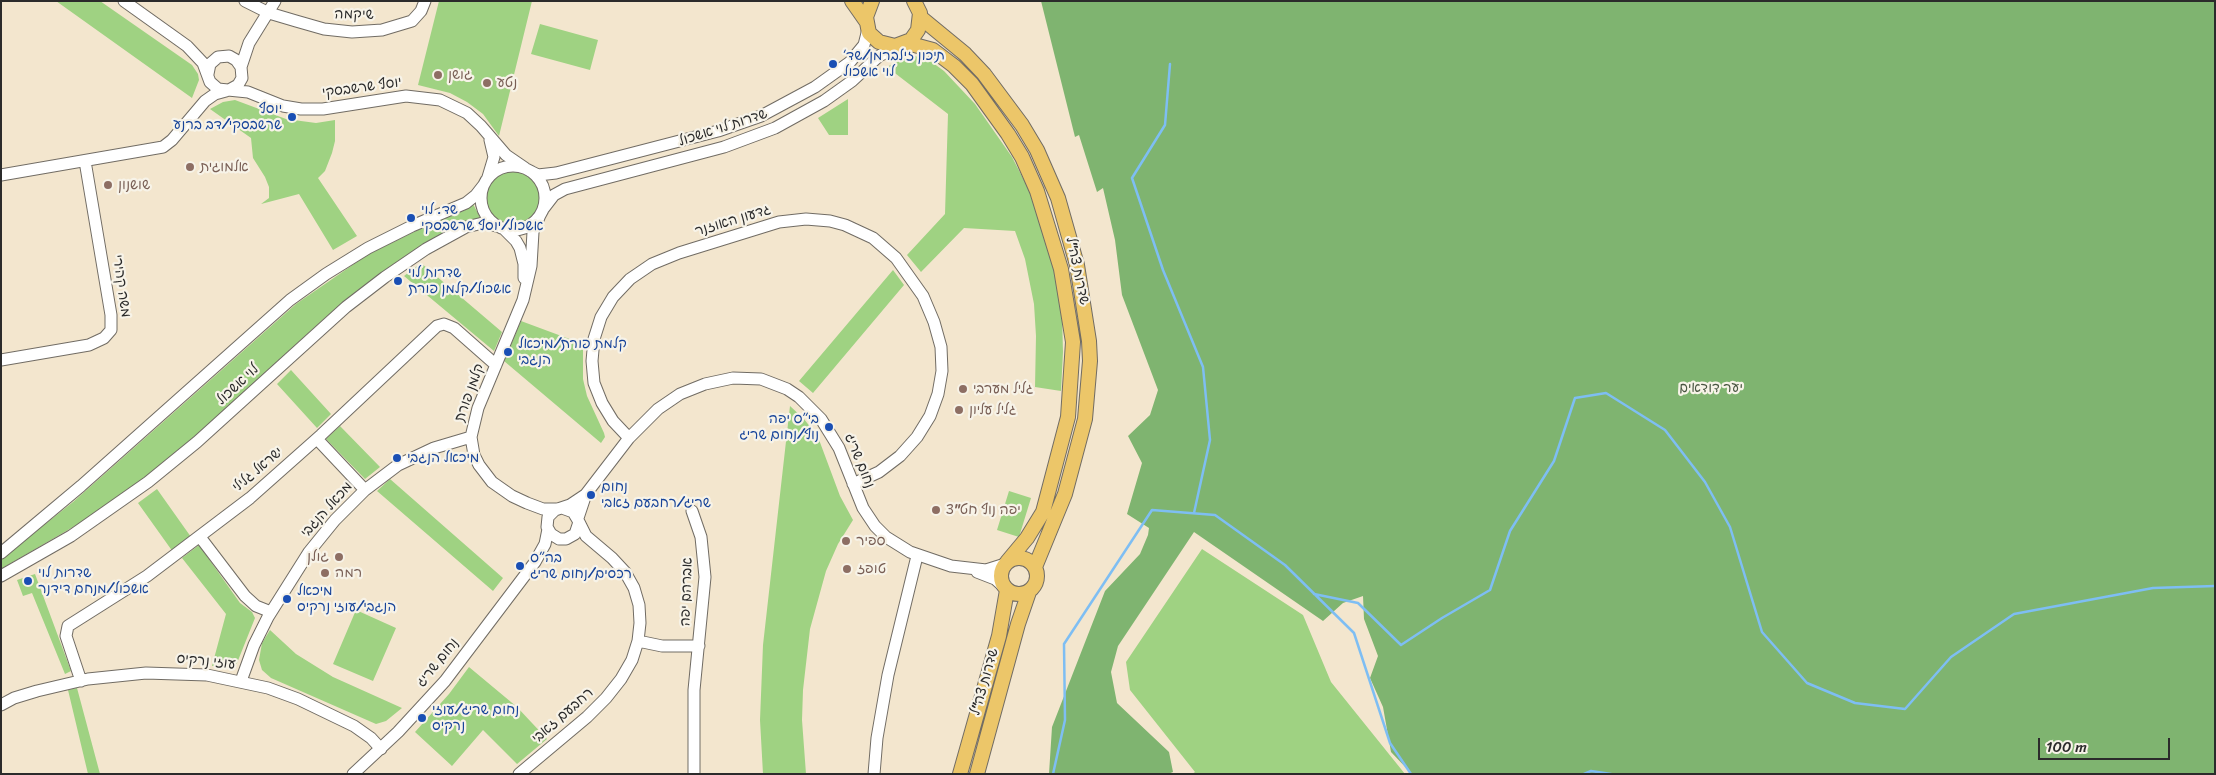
<!DOCTYPE html>
<meta charset="utf-8">
<style>
body{margin:0}
#map{position:relative;width:2216px;height:775px;overflow:hidden;background:#f3e6ce;font-family:Sriracha,sans-serif}
canvas{display:block}
.frame{position:absolute;inset:0;border:2px solid #2b2b2b;pointer-events:none}
.scale{position:absolute;left:2038px;top:738px;width:132px;height:22px;box-sizing:border-box;border:2px solid #2b2b2b;border-top:0;padding-left:6px;font-size:15px;line-height:18px;white-space:nowrap;color:#2b2b2b;-webkit-text-stroke:4px #f7f3e8;paint-order:stroke}
</style>
<div id="map">
<canvas width="2216" height="775"></canvas>
<div class="frame"></div>
<div class="scale">100 m</div>
</div>
<script>
const g = document.querySelector('canvas').getContext('2d');
g.lineJoin = 'round';
function paint(path, color) { g.fillStyle = color; g.fill(path, 'evenodd'); }
const toPath = rows => new Path2D(rows.map(r => 'M' + r).join(''));
function stroke(path, color, width, dash) { g.strokeStyle = color; g.lineWidth = width; g.lineCap = dash ? 'butt' : 'round'; g.setLineDash(dash || []); g.stroke(path); }
function drawText(font, color, halo, rows, align = 'center') {
  g.font = font + ' Sriracha,"Playpen Sans Hebrew",sans-serif'; g.lineWidth = 4.5; g.setLineDash([]); g.textBaseline = 'middle'; g.strokeStyle = halo; g.fillStyle = color; for (const [text, x, y, turn = 0] of rows) {
    g.save(); g.translate(x, y); g.rotate((+turn || 0) * Math.PI / 180); g.textAlign = isNaN(turn) ? turn : align; if (halo) g.strokeText(text, 0, 0); g.fillText(text, 0, 0); g.restore();
  }
}
const green = toPath([
 [56,1,100,1,192,65,198,74,199,80,192,98],
 [439,1,532,1,499,136,483,114,467,102,450,93,418,85],
 [540,24,598,40,590,70,531,54],
 [915,56,929,60,944,71,975,104,1012,157,1027,186,1040,216,1058,280,1062,315,1063,352,1061,391,1035,387,1036,336,1034,304,1025,259,1015,231,964,228,921,272,907,255,945,214,948,114,887,67,903,58],
 [848,99,848,135,829,135,818,118],
 [235,100,286,119,316,123,335,120,335,141,332,153,325,171,318,178,357,236,333,250,299,194,261,204,269,198,269,187,265,177,253,158,251,138,210,109,223,102],
 '486 198a27 27 0 1 1 54 0a27 27 0 1 1-54 0Z',
 [473,204,481,219,413,252,369,282,327,316,199,433,133,487,92,516,1,569,1,559,73,502,296,304,367,255,422,228,465,210],
 [421,263,502,332,494,351,404,276],
 [893,270,904,285,813,393,799,381],
 [521,321,583,344,583,379,587,396,604,433,605,437,601,443,504,361],
 [291,370,331,414,317,428,277,384],
 [790,406,804,419,818,437,840,496,853,520,838,544,826,571,810,629,803,690,802,720,806,774,763,774,760,720,763,645],
 [340,426,380,467,365,479,326,439],
 [390,479,503,578,493,591,377,491],
 [157,489,191,537,173,552,138,503],
 [1009,491,1031,498,1019,537,997,530],
 [199,545,240,603,252,612,255,618,237,663,234,667,212,666,226,614,182,558],
 [1202,549,1303,615,1331,682,1405,774,1192,774,1195,772,1130,690,1126,662],
 [35,574,71,671,65,674,32,593,23,596,17,580],
 [356,610,396,628,373,681,333,664],
 [270,630,296,654,333,677,402,708,386,721,376,724,271,678,262,670,259,660,262,643],
 [469,667,517,707,547,739,517,764,483,730,452,766,415,732,449,694],
 [77,688,100,774,88,774,68,690]
]);
const forest = toPath([
 [1041,1,2215,1,2215,774,1412,774,1391,752,1383,707,1370,678,1378,656,1364,619,1363,596,1343,603,1323,621,1194,532,1118,646,1111,672,1117,703,1169,752,1173,772,1168,774,1049,774,1052,727,1105,591,1140,554,1148,535,1149,528,1127,514,1142,463,1128,436,1150,415,1158,390,1122,295,1115,240,1103,188,1097,192,1079,135,1075,137]
]);
const stream = toPath([
 [1170,64,1165,125,1132,178,1163,270,1203,367,1210,440,1194,513],
 [1314,594,1358,603,1401,645,1442,618,1490,590,1510,531,1554,461,1575,398,1606,393,1665,430,1705,482,1730,527,1762,632,1807,683,1855,703,1905,709,1951,657,2014,614,2153,588,2215,586],
 [1053,774,1065,720,1064,644,1152,510,1215,515,1285,565,1354,633,1390,743,1411,774],
 [1584,774,1591,771,1611,774]
]);
const minor = toPath([
 [124,1,187,46,203,63,210,82,218,89,248,92,283,106,301,109,323,109,406,96,440,100,467,113,481,126,506,155,525,168],
 [245,1,269,13,296,21,324,29,352,32,382,30,412,21,421,11,425,1],
 [241,67,249,43,275,1],
 [208,74,210,64,218,57,229,56,236,60,241,67,242,78,238,85,229,90],
 '481 198a32 32 0 1 1 64 0a32 32 0 1 1-64 0Z',
 [530,171,538,175,556,173,718,131,761,116,815,87,850,62,864,45,868,29],
 [1,175,163,147,172,140,205,101,215,94,226,91],
 [488,177,494,157,490,140],
 [544,208,554,195,565,189,724,147,775,128,824,101,852,81,879,56,899,46],
 [540,215,533,232,531,266,523,300,478,408,471,437,474,455,479,465,492,482,512,496,527,503,543,509,557,509],
 [505,230,516,241,520,248,524,264,524,278],
 [1,360,89,345,104,338,111,330,111,315,85,161],
 [629,438,613,421,602,403,594,383,592,361,594,339,601,317,613,297,630,279,652,264,679,253,779,222,806,219,830,221,845,225,873,238,896,258,923,296,934,322,941,347,942,371,938,394,930,416,917,437,900,456,879,472,853,484],
 [317,439,365,490],
 [562,508,573,512,579,522,575,534,566,539,559,539,551,534,547,527,548,517,555,510,570,505,585,495],
 [692,511,701,537,705,577,694,690,694,774],
 [578,518,586,494,629,438,658,409,680,394,705,384,733,378,761,379,787,389,799,397,821,419,839,448,863,508,875,526,886,537,910,552,951,566,986,570,1005,564],
 [200,537,245,596,256,606,271,612],
 [1,553,81,486,290,300,326,274,368,248,412,226,466,203,476,195,483,186],
 [977,572,995,579,1005,588],
 [1,576,71,536,148,482,197,442,346,307,385,277,426,249,466,227,483,223,496,226],
 [638,641,662,646,699,646],
 [81,681,66,636,68,626,147,576,250,498,321,435,437,326,444,324,454,328,496,365],
 [241,681,254,645,268,617,309,552,335,520,365,490,398,465,434,448,471,437],
 [1,705,14,698,37,691,88,679,146,673,207,675,268,688,298,699,354,726,371,738,381,749],
 [353,774,398,732,445,681,535,562,545,544,548,529],
 [519,774,587,717,606,698,621,679,632,660,638,641,640,623,639,605,634,588,625,572,612,558,586,536,579,522],
 [874,774,877,738,888,675,917,556]
]);
const major = toPath([
 [852,1,866,21],
 [872,1,866,17,869,33,879,42,895,46,911,40,918,30,920,13,914,1],
 [920,17,965,54,984,74,1022,125,1037,150,1058,198,1077,265,1089,341,1090,361,1085,419,1065,494,1035,567],
 [907,43,933,50,954,66,972,84,1008,134,1022,157,1037,191,1061,269,1073,342,1068,417,1043,512,1027,538,1007,562],
 '1001 576a18 18 0 1 1 36 0a18 18 0 1 1-36 0Z',
 [960,774,999,636,1007,590],
 [977,774,1018,624,1029,592]
]);
const markers = [
 [833,64,5,"#1a4fb4"],
 [438,75,5,"#8d6e63"],
 [487,83,5,"#8d6e63"],
 [292,117,5,"#1a4fb4"],
 [190,167,5,"#8d6e63"],
 [108,185,5,"#8d6e63"],
 [411,218,5,"#1a4fb4"],
 [398,281,5,"#1a4fb4"],
 [508,352,5,"#1a4fb4"],
 [963,389,5,"#8d6e63"],
 [959,410,5,"#8d6e63"],
 [829,427,5,"#1a4fb4"],
 [397,458,5,"#1a4fb4"],
 [591,495,5,"#1a4fb4"],
 [936,510,5,"#8d6e63"],
 [846,541,5,"#8d6e63"],
 [339,557,5,"#8d6e63"],
 [520,566,5,"#1a4fb4"],
 [847,569,5,"#8d6e63"],
 [325,573,5,"#8d6e63"],
 [28,581,5,"#1a4fb4"],
 [287,599,5,"#1a4fb4"],
 [422,718,5,"#1a4fb4"]
];
const streetNames = [
 ["שיקמה",354,15,1],
 ["יוסף שרשבסקי",362,88,-8],
 ["שדרות לוי אשכול",723,128,-18],
 ["גדעון האוזנר",733,221,-17],
 ["שדרות צה\"ל",1077,271,78],
 ["משה קהירי",121,286,82],
 ["לוי אשכול",238,385,-43],
 ["קלמן פורת",470,393,-70],
 ["נחום שריג",859,461,68],
 ["ישראל גלילי",258,470,-40],
 ["מכאל הנגבי",327,510,-48],
 ["אברהם יפה",687,592,-88],
 ["עוזי נרקיס",206,662,6],
 ["נחום שריג",438,663,-51],
 ["שדרות צה\"ל",985,682,-74],
 ["רחבעם זאבי",563,716,-41]
];
const transitNames = [
 ["תיכון זילברמן/שד׳",843,56],
 ["לוי אשכול",843,72],
 ["יוסף",282,109,"right"],
 ["שרשבסקי/דב ברנע",282,125,"right"],
 ["שד. לוי",421,210],
 ["אשכול/יוסף שרשבסקי",421,226],
 ["שדרות לוי",408,273],
 ["אשכול/קלמן פורת",408,289],
 ["קלמת פורת/מיכאל",518,344],
 ["הנגבי",518,360],
 ["בי״ס יפה",819,419,"right"],
 ["נוף/נחום שריג",819,435,"right"],
 ["מיכאל הנגבי",407,458],
 ["נחום",601,487],
 ["שריג/רחבעם זאבי",601,503],
 ["בה״ס",530,558],
 ["רכסים/נחום שריג",530,574],
 ["שדרות לוי",38,573],
 ["אשכול/מנחם דידנר",38,589],
 ["מיכאל",297,591],
 ["הנגבי/עוזי נרקיס",297,607],
 ["נחום שריג/עוזי",432,710],
 ["נרקיס",432,726]
];
const educationNames = [
 ["גושן",448,75],
 ["נטע",497,83],
 ["אלמוגית",200,167],
 ["שושנון",118,185],
 ["גליל מערבי",973,389],
 ["גליל עליון",969,410],
 ["יפה נוף חט\"צ",946,510],
 ["ספיר",856,541],
 ["גולן",329,557,"right"],
 ["טופז",857,569],
 ["רמה",335,573]
];
const parkNames = [
 ["יער דודאים",1711,388]
];
paint(green, '#9fd282');
paint(forest, '#7fb470');
stroke(stream, '#7ebef3', 2.5);
stroke(minor, '#716c64', 13);
stroke(major, '#716c64', 16);
stroke(minor, '#fff', 11);
stroke(major, '#ecc669', 14);
for (const [x, y, r, color] of markers) { const dot = new Path2D(); dot.arc(x, y, r, 0, 2 * Math.PI); g.fillStyle = color; g.fill(dot); stroke(dot, '#f7f3e8', 2); }
drawText('14px', '#2b2b2b', '#f7f3e8', streetNames);
drawText('14px', '#164399', '#f7f3e8', transitNames, 'left');
drawText('14px', '#785e54', '#f7f3e8', educationNames, 'left');
drawText('14px', '#485541', '#f7f3e8', parkNames);
</script>
